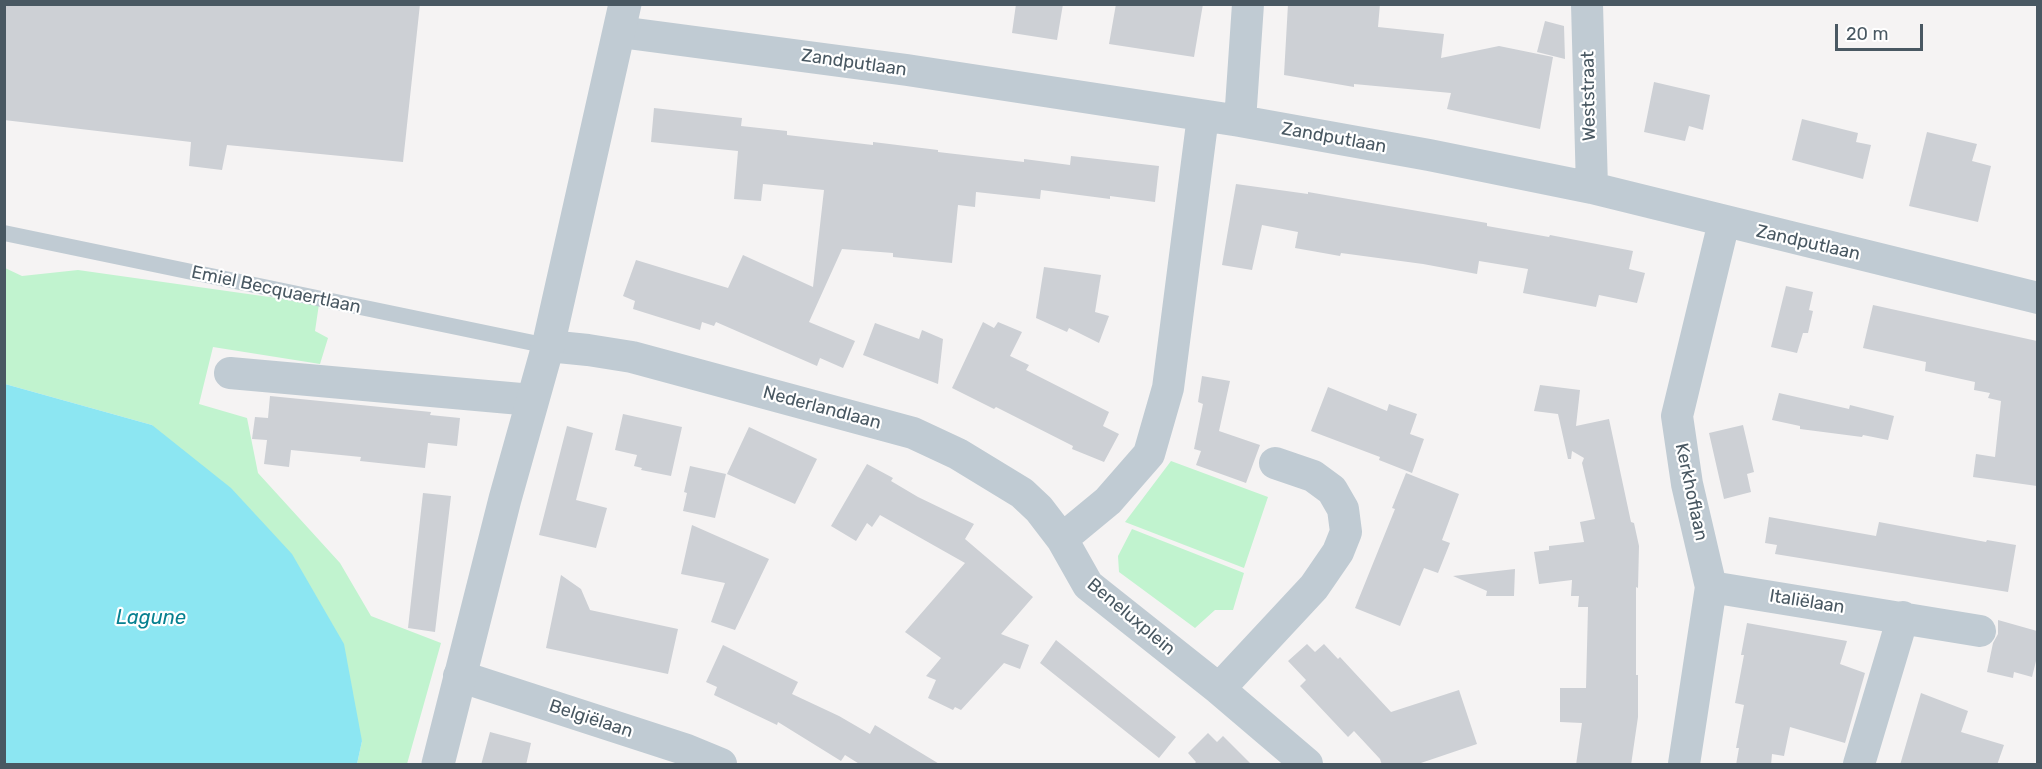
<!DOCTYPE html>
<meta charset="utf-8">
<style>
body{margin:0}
#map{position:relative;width:2042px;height:769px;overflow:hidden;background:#f5f3f3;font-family:Rubik,sans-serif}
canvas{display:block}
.frame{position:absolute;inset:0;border:6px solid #495862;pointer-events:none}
.scale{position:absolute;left:1835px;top:24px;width:88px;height:27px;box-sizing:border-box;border:3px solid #495862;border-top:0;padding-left:8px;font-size:18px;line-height:21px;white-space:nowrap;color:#495862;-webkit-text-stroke:4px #fff;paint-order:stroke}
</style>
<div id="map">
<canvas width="2042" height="769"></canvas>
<div class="frame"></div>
<div class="scale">20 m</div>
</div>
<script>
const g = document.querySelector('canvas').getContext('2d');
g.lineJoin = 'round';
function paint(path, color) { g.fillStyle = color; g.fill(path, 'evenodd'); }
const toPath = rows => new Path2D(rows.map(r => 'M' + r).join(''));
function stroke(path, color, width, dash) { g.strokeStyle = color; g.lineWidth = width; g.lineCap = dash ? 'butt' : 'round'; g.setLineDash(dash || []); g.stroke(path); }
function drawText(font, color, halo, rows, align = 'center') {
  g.font = font + ' Rubik,sans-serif'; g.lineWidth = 4.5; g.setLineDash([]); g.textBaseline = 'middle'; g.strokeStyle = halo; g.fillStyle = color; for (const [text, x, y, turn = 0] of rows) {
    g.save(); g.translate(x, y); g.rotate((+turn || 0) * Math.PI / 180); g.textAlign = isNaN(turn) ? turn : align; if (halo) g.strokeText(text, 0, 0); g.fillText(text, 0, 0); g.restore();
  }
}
const green = toPath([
 [5,268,22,276,78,270,319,304,315,331,328,338,320,364,213,347,199,404,247,418,258,473,340,563,371,616,441,643,407,764,357,764,362,741,152,425,5,384],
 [1171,461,1268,497,1244,568,1125,522],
 [1132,529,1244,573,1233,610,1215,610,1195,628,1119,572,1118,556]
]);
const water = toPath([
 [5,384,152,425,231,488,292,554,344,644,362,741,357,764,5,764]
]);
const building = toPath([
 [4,4,420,4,403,162,227,145,222,170,189,166,191,142,4,120],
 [1016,4,1063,4,1057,40,1012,33],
 [1116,4,1203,4,1194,57,1109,44],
 [1288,4,1380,4,1378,27,1444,34,1441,58,1499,46,1553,57,1540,129,1447,109,1451,93,1354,84,1354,87,1284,75],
 [1545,21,1564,26,1565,59,1537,52],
 [1654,82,1710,95,1703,130,1689,126,1685,141,1644,132],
 [654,108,742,118,741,126,787,131,787,135,873,145,873,142,938,150,938,152,1024,162,1024,159,1070,165,1071,156,1159,166,1155,202,1110,196,1110,199,1041,190,1040,199,976,192,975,207,958,205,952,263,893,257,893,253,842,249,809,322,855,341,843,368,820,358,817,366,716,322,714,326,702,322,700,330,633,309,635,301,623,296,636,260,728,288,743,255,813,287,824,190,763,184,761,201,734,199,738,151,651,142],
 [1802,119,1858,133,1856,142,1871,145,1863,179,1792,160],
 [1927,132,1977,144,1972,161,1991,166,1978,222,1909,206],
 [1236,184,1308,194,1308,192,1487,223,1487,226,1549,237,1550,235,1633,251,1629,269,1645,273,1637,303,1599,295,1596,307,1523,293,1528,269,1479,261,1477,274,1423,264,1341,253,1340,256,1295,248,1298,232,1262,225,1252,270,1222,265],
 [1044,267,1101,275,1095,312,1109,316,1099,343,1069,328,1067,332,1036,318],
 [1786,286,1813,292,1809,310,1813,311,1808,333,1803,333,1797,353,1771,347],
 [1873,305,2037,341,2037,486,1973,477,1976,454,1995,457,2001,401,1988,398,1990,393,1974,390,1975,382,1925,371,1926,362,1863,348],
 [983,322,994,328,998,322,1022,332,1010,356,1029,365,1026,370,1109,412,1103,426,1119,434,1104,462,1072,449,1073,446,996,407,994,409,952,388],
 [875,323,919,339,922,330,943,339,938,384,863,355],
 [1202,376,1230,381,1219,431,1260,445,1246,483,1196,465,1201,451,1194,449,1203,404,1198,402],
 [1540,385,1580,390,1576,426,1609,419,1631,522,1634,523,1639,546,1638,588,1636,587,1636,675,1638,675,1638,717,1631,765,1576,765,1582,723,1560,722,1560,688,1586,688,1588,607,1578,607,1579,596,1571,596,1572,580,1539,584,1534,552,1549,550,1549,546,1584,542,1580,522,1595,519,1582,463,1584,458,1572,451,1571,459,1568,459,1558,414,1534,411],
 [1328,387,1387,411,1389,404,1417,414,1410,434,1424,439,1412,473,1379,460,1380,457,1311,431],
 [1779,393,1849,409,1850,405,1894,416,1888,440,1863,435,1862,437,1800,429,1800,426,1772,420],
 [270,396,431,412,430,415,460,418,457,446,428,443,425,468,360,461,361,457,291,450,289,467,264,464,267,440,252,439,255,417,268,418],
 [623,414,682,427,671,476,641,470,642,468,634,466,637,455,615,450],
 [1743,425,1754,472,1747,474,1751,492,1724,499,1709,433],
 [567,426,593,433,576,500,607,508,596,548,539,535],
 [749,427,817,459,795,504,727,474],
 [867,464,893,478,891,481,918,497,974,524,965,539,1033,597,1001,634,1029,645,1020,669,1004,663,961,710,955,707,953,710,928,698,936,680,926,676,941,658,905,632,965,563,880,515,872,527,867,523,856,541,831,526],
 [690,466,726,474,715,518,683,511,687,493,684,492],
 [1406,473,1459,494,1442,540,1450,543,1438,573,1424,568,1400,626,1355,608,1395,509,1392,508],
 [423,493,451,496,435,632,408,628],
 [1769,517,1876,536,1879,522,1986,542,1987,540,2016,545,2008,592,1775,554,1777,545,1765,543],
 [692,525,769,559,735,630,711,622,725,583,681,574],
 [1515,569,1514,596,1486,596,1487,591,1453,576],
 [561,575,581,589,590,610,678,629,668,674,546,648],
 [1998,620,2037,631,2037,657,2032,677,2014,672,2013,678,1987,672,1993,643,1998,634],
 [1747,623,1847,641,1840,664,1865,673,1845,743,1790,727,1784,756,1772,754,1771,765,1736,765,1739,748,1736,748,1744,705,1735,703,1744,655,1741,655],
 [1056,640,1176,737,1159,758,1040,663],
 [1307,644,1315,652,1324,644,1338,659,1340,657,1391,712,1459,690,1477,744,1415,765,1382,765,1380,759,1354,731,1348,737,1300,686,1306,680,1288,661],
 [723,645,798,682,792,694,839,716,870,734,875,725,941,765,861,765,845,755,841,761,778,722,777,725,714,695,717,687,706,682],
 [1921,693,1968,711,1961,732,2004,745,1997,765,1900,765],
 [490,732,531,743,526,765,481,765],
 [1208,733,1217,742,1223,736,1252,765,1193,765,1196,762,1188,753]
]);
const service = toPath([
 [4,233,548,346]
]);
const minor = toPath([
 [1587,4,1592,188],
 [620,32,907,70,1240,121,1429,155,1592,188,2038,298],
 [1203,116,1168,388,1149,454,1108,501,1062,539,1088,585,1219,689,1314,587,1338,552,1346,532,1343,509,1332,490,1313,476,1275,463],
 [1240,121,1248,4],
 [548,346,588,350,632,357,913,433,958,454,1022,493,1039,509,1062,539],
 [230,373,532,400],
 [1711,587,1980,631],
 [459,676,687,750,721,764],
 [1219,689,1307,764],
 [1684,764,1711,587,1687,484,1677,416,1724,222],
 [1859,764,1903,617]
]);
const tertiary = toPath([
 [438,764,505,499,548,346,625,4]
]);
const streetNames = [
 ["Zandputlaan",854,63,8],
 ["Weststraat",1589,96,-91],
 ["Zandputlaan",1334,138,10],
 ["Zandputlaan",1808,243,13],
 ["Emiel Becquaertlaan",276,290,12],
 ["Nederlandlaan",822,408,15],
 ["Kerkhoflaan",1691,492,78],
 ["Italiëlaan",1807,602,9],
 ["Beneluxplein",1131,617,40],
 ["Belgiëlaan",591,719,18]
];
const waterNames = [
 ["Lagune",151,618]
];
paint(green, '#c1f3cf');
paint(water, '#8ce6f2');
paint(building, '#cdd0d5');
stroke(service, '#c0cbd3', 16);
stroke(minor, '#c0cbd3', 32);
stroke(tertiary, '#c0cbd3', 33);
drawText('18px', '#495862', '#fff', streetNames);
drawText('italic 20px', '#078090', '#fff', waterNames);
</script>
